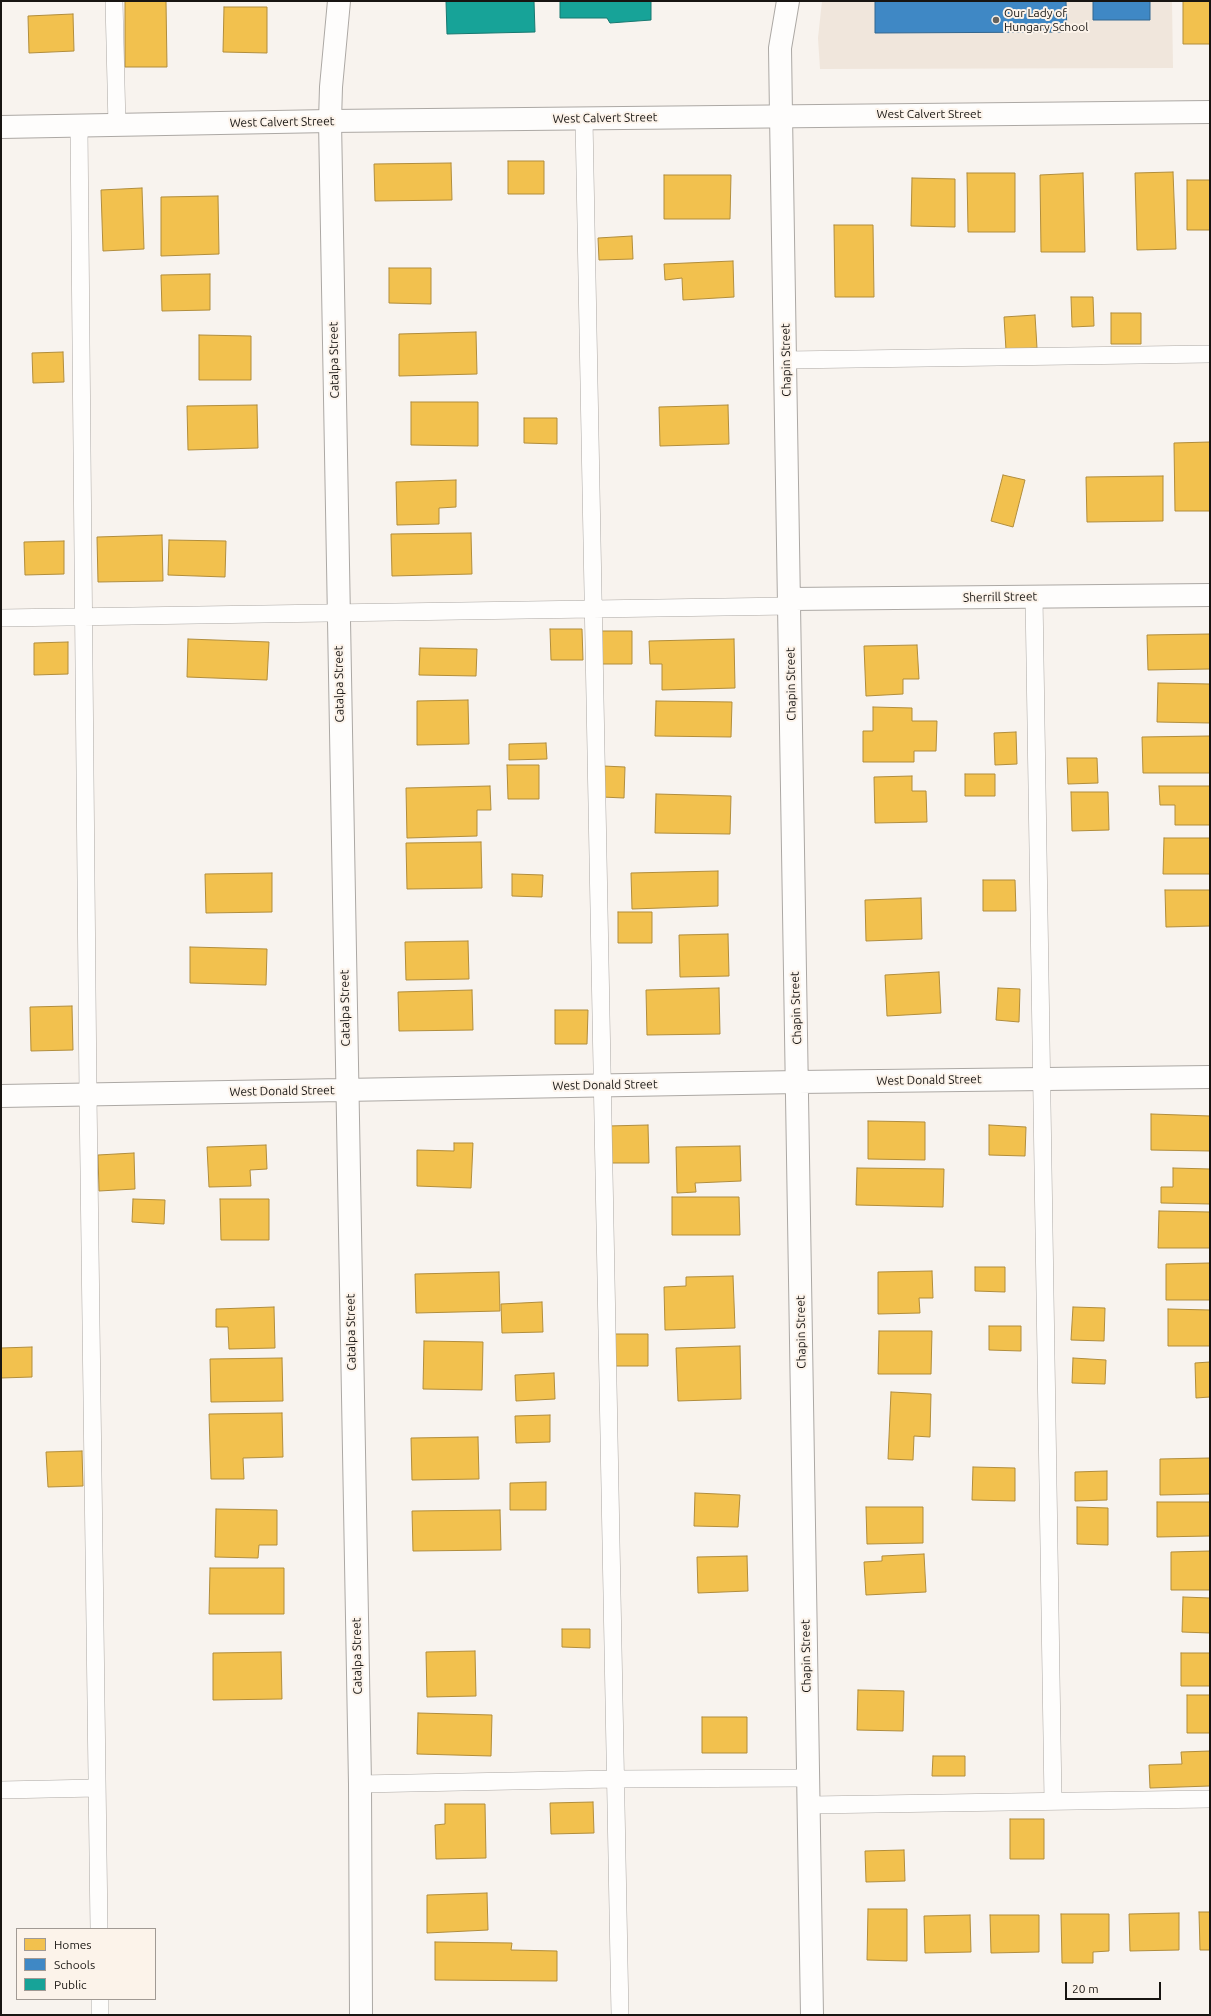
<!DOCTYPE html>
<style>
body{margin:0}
#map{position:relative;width:1211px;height:2016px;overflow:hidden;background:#f8f3ee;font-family:Ubuntu,sans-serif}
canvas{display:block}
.frame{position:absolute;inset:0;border:2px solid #181512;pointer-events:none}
.legend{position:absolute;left:16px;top:1928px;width:140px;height:72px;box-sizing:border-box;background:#fcf3ea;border:1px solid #a19a94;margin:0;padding:5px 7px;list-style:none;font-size:12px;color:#181512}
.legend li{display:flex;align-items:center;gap:8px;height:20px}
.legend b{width:20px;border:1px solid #a19a94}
.scale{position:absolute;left:1065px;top:1982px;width:96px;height:18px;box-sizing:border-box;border:2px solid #181512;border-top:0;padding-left:5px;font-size:12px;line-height:14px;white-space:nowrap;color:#181512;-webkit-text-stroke:3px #fcf3ea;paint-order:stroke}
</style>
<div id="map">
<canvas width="1211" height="2016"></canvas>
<div class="frame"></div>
<ul class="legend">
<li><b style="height:11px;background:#f2c14e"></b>Homes</li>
<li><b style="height:11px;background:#3f88c5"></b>Schools</li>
<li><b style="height:11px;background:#17a398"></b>Public</li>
</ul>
<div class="scale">20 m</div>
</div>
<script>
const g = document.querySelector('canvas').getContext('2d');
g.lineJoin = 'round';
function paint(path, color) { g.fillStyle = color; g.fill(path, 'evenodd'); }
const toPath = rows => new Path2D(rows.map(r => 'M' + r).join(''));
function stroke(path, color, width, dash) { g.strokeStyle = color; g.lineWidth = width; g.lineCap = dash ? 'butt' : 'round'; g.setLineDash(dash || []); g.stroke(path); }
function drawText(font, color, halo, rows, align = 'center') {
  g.font = font + ' Ubuntu,sans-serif'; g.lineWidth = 4; g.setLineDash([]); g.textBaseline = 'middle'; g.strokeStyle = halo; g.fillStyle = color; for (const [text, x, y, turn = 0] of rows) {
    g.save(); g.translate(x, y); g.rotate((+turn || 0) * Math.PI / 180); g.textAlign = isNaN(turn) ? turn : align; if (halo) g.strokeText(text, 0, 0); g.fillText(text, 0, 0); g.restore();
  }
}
const built = toPath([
 [822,1,1172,1,1173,68,820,69,818,38]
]);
const homes = toPath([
 [125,1,166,1,167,67,125,67,125,1],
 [1183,1,1210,1,1210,44,1183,44,1183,1],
 [224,7,267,7,267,53,223,52,224,7],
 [73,14,74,51,29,53,28,16,73,14],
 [508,161,544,161,544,194,508,194,508,161],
 [451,163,452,200,375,201,374,164,451,163],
 [1173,172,1176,249,1137,250,1135,173,1173,172],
 [967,173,1015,173,1015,232,968,232,967,173],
 [1083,173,1085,252,1041,252,1040,175,1083,173],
 [664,175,731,175,730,219,664,219,664,175],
 [912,178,955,179,955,227,911,226,912,178],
 [1187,180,1210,180,1210,230,1187,230,1187,180],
 [142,188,144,249,103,251,101,190,142,188],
 [218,196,219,254,161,256,161,197,218,196],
 [834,225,873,225,874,297,835,297,834,225],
 [632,236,633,259,599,260,598,238,632,236],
 [733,261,734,297,683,300,682,278,665,280,664,264,733,261],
 [389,268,431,268,431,304,389,303,389,268],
 [210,274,210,310,162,311,161,275,210,274],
 [1071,297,1093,297,1094,326,1072,327,1071,297],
 [1111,313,1141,313,1141,344,1111,344,1111,313],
 [1035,315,1037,348,1006,350,1004,317,1035,315],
 [476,332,477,374,399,376,399,334,476,332],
 [199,335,251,336,251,380,199,380,199,335],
 [63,352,64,382,33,383,32,353,63,352],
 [411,402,478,402,478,446,411,445,411,402],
 [257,405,258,448,188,450,187,406,257,405],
 [728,405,729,444,660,446,659,407,728,405],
 [524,418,557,418,557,444,524,443,524,418],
 [1210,442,1210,511,1175,511,1174,443,1210,442],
 [1003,475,1025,480,1013,527,991,521,1003,475],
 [1163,476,1163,521,1087,522,1086,477,1163,476],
 [456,480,456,507,439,508,439,524,397,525,396,482,456,480],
 [471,533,472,574,392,576,391,534,471,533],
 [162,535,163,581,98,582,97,537,162,535],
 [169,540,226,541,225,577,168,575,169,540],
 [64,541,64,574,25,575,24,542,64,541],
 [550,629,582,629,583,660,551,660,550,629],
 [601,631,632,631,632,664,602,664,601,631],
 [1210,634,1210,669,1148,670,1147,635,1210,634],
 [188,639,269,642,267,680,187,677,188,639],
 [734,639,735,688,662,690,662,664,650,664,649,641,734,639],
 [68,642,68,674,34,675,34,643,68,642],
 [917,645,919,679,903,679,903,694,866,696,864,646,917,645],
 [420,648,477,649,476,676,419,675,420,648],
 [1158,683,1210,684,1210,723,1157,722,1158,683],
 [468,700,469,744,417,745,417,701,468,700],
 [656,701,732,702,731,737,655,736,656,701],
 [873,707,912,708,912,721,937,721,936,751,914,751,914,762,863,762,863,731,873,731,873,707],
 [1016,732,1017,764,995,765,994,733,1016,732],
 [1210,736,1210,773,1143,773,1142,737,1210,736],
 [546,743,547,759,509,760,509,744,546,743],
 [1067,758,1097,758,1098,783,1068,784,1067,758],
 [507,765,539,765,539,799,508,799,507,765],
 [603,766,625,767,624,798,602,797,603,766],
 [965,774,995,774,995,796,965,796,965,774],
 [912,776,912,791,926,791,927,822,875,823,874,777,912,776],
 [490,786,491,810,477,810,477,836,407,838,406,788,490,786],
 [1159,786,1210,786,1210,825,1175,825,1175,805,1160,805,1159,786],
 [1071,792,1108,792,1109,830,1072,831,1071,792],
 [656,794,731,796,730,834,655,833,656,794],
 [1164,838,1210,838,1210,874,1163,874,1164,838],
 [481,842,482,888,407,889,406,843,481,842],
 [718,871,718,906,632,909,631,873,718,871],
 [272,873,272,912,206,913,205,874,272,873],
 [512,874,543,875,542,897,512,896,512,874],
 [983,880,1015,880,1016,911,983,911,983,880],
 [1165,890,1210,890,1210,926,1166,927,1165,890],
 [921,898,922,939,866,941,865,900,921,898],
 [618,912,652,912,652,943,618,943,618,912],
 [728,934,729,976,680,977,679,935,728,934],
 [468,941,469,979,406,980,405,942,468,941],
 [190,947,267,949,266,985,190,983,190,947],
 [939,972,941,1013,887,1016,885,975,939,972],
 [719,988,720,1034,647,1035,646,990,719,988],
 [998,988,1020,989,1019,1022,996,1020,998,988],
 [472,990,473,1030,399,1031,398,992,472,990],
 [72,1006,73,1050,31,1051,30,1007,72,1006],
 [555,1010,588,1010,587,1044,555,1044,555,1010],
 [1151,1114,1210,1116,1210,1151,1151,1150,1151,1114],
 [868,1121,925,1122,925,1160,868,1159,868,1121],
 [648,1125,649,1163,609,1163,608,1126,648,1125],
 [989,1125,1026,1127,1025,1156,989,1155,989,1125],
 [454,1143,473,1143,471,1188,417,1186,417,1150,454,1151,454,1143],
 [266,1145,267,1169,250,1170,251,1186,209,1187,207,1147,266,1145],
 [740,1146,741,1181,695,1183,696,1192,677,1193,676,1147,740,1146],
 [134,1153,135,1189,99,1191,98,1155,134,1153],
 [857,1168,944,1169,943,1207,856,1205,857,1168],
 [1173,1168,1210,1169,1210,1204,1161,1203,1161,1187,1173,1187,1173,1168],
 [672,1197,739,1197,740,1235,672,1235,672,1197],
 [133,1199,165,1200,164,1224,132,1222,133,1199],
 [220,1199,269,1199,269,1240,221,1240,220,1199],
 [1159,1211,1210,1212,1210,1248,1158,1248,1159,1211],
 [1210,1263,1210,1300,1166,1300,1166,1264,1210,1263],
 [975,1267,1005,1267,1005,1292,975,1291,975,1267],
 [932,1271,933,1298,919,1298,920,1313,878,1314,878,1272,932,1271],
 [499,1272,500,1311,416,1313,415,1274,499,1272],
 [733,1276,735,1328,665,1330,664,1287,686,1286,686,1277,733,1276],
 [542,1302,543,1332,502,1333,501,1304,542,1302],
 [274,1307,275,1348,229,1349,228,1327,216,1327,216,1309,274,1307],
 [1073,1307,1105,1308,1104,1341,1071,1340,1073,1307],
 [1168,1309,1210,1310,1210,1346,1168,1346,1168,1309],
 [989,1326,1021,1326,1021,1351,989,1350,989,1326],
 [879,1331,932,1331,931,1374,878,1374,879,1331],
 [614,1334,648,1334,648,1366,615,1366,614,1334],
 [424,1341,483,1342,482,1390,423,1389,424,1341],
 [740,1346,741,1399,678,1401,676,1348,740,1346],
 [32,1347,32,1377,1,1378,1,1348,32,1347],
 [282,1358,283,1401,211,1402,210,1359,282,1358],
 [1073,1358,1106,1360,1105,1384,1072,1383,1073,1358],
 [1210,1362,1210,1397,1196,1398,1195,1363,1210,1362],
 [554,1373,555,1399,516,1401,515,1375,554,1373],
 [891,1392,931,1394,930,1437,914,1436,913,1460,888,1459,891,1392],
 [282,1413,283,1457,243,1458,244,1479,211,1479,209,1414,282,1413],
 [550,1415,550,1442,516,1443,515,1416,550,1415],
 [478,1437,479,1479,412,1480,411,1438,478,1437],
 [82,1451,83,1486,48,1487,46,1452,82,1451],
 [1210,1458,1210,1494,1160,1495,1160,1459,1210,1458],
 [973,1467,1015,1468,1015,1501,972,1500,973,1467],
 [1107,1471,1107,1500,1075,1501,1075,1472,1107,1471],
 [546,1482,546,1510,510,1510,510,1483,546,1482],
 [695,1493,740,1495,738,1527,694,1526,695,1493],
 [1157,1502,1210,1502,1210,1536,1157,1537,1157,1502],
 [866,1507,923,1507,923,1543,867,1544,866,1507],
 [1077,1507,1108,1508,1108,1545,1077,1544,1077,1507],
 [216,1509,277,1510,277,1545,259,1545,258,1558,215,1557,216,1509],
 [500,1510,501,1550,413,1551,412,1511,500,1510],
 [1210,1551,1210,1590,1171,1590,1171,1552,1210,1551],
 [924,1554,926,1592,866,1595,864,1562,882,1561,882,1556,924,1554],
 [747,1556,748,1591,698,1593,697,1557,747,1556],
 [210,1568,284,1568,284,1614,209,1614,210,1568],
 [1183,1597,1210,1598,1210,1633,1182,1632,1183,1597],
 [562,1629,590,1629,590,1648,562,1647,562,1629],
 [475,1651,476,1696,427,1697,426,1652,475,1651],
 [281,1652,282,1699,213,1700,213,1653,281,1652],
 [1181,1653,1210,1653,1210,1686,1181,1686,1181,1653],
 [858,1690,904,1691,903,1731,857,1730,858,1690],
 [1187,1695,1210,1695,1210,1733,1187,1733,1187,1695],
 [418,1713,492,1715,491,1756,417,1754,418,1713],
 [702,1717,747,1717,747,1753,702,1753,702,1717],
 [1210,1751,1210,1786,1150,1788,1149,1765,1182,1764,1181,1752,1210,1751],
 [933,1756,965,1756,965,1776,932,1776,933,1756],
 [593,1802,594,1833,551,1834,550,1803,593,1802],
 [445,1804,485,1804,486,1858,436,1859,435,1825,445,1824,445,1804],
 [1010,1819,1044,1819,1044,1859,1010,1859,1010,1819],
 [904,1850,905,1881,866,1882,865,1851,904,1850],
 [487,1893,488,1930,427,1933,427,1895,487,1893],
 [868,1909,907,1909,907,1961,867,1960,868,1909],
 [1199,1912,1210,1912,1210,1950,1200,1950,1199,1912],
 [1179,1913,1179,1950,1130,1951,1129,1914,1179,1913],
 [1061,1914,1109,1914,1109,1951,1093,1952,1093,1963,1062,1963,1061,1914],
 [970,1915,971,1952,925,1953,924,1916,970,1915],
 [990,1915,1039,1915,1039,1952,991,1953,990,1915],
 [435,1942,512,1943,511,1950,557,1951,557,1981,435,1980,435,1942]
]);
const schools = toPath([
 [875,1,1066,1,1067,32,875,33,875,1],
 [1093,1,1150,1,1150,20,1093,20,1093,1]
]);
const public = toPath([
 [446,1,534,1,535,32,447,34,446,1],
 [560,1,651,1,651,20,610,23,607,18,560,18,560,1]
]);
const lane = toPath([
 [114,1,117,126],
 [584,119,620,2015],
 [79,127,88,1095,99,1929],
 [786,360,1210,354],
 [1034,596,1053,1801],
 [1,618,790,606],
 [360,1784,615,1779,809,1778],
 [1,1790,97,1788],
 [810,1805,1210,1799],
 [100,1999,100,2015]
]);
const street = toPath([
 [339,1,331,87,330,121,360,1784,361,2015],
 [788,1,780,48,781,115,812,2015],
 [790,599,1210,595],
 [1,1096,798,1082,1210,1077]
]);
const secondary = toPath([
 [1,127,330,121,1210,112]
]);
const markers = [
 [996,20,4,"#66635f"]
];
const poiNames = [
 ["Our Lady of",1004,13],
 ["Hungary School",1004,27]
];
const streetNames = [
 ["West Calvert Street",929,114],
 ["West Calvert Street",605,118,-1],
 ["West Calvert Street",282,122,-1],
 ["Catalpa Street",334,360,-91],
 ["Chapin Street",786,360,-91],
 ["Sherrill Street",1000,597,-1],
 ["Catalpa Street",339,684,-91],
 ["Chapin Street",791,684,-91],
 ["Catalpa Street",345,1008,-91],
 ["Chapin Street",796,1008,-92],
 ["West Donald Street",929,1080,-1],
 ["West Donald Street",605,1085,-1],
 ["West Donald Street",282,1091,-1],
 ["Catalpa Street",351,1332,-91],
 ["Chapin Street",801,1332,-91],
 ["Catalpa Street",357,1656,-91],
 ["Chapin Street",806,1656,-91]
];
paint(built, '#f0e6dc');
paint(homes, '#f2c14e');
stroke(homes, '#b18d3c', 1);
paint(schools, '#3f88c5');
stroke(schools, '#33668f', 1);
paint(public, '#17a398');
stroke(public, '#177870', 1);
stroke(lane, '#aca8a4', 18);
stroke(street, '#aca8a4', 24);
stroke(secondary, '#aca8a4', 24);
stroke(lane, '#fefdfc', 17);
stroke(street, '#fefdfc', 22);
stroke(secondary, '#fefdfc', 22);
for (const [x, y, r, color] of markers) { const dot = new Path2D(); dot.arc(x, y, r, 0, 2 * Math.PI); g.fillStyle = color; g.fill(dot); stroke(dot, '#fcf3ea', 1.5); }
drawText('12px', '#181512', '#fcf3ea', poiNames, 'left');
drawText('12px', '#181512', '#fcf3ea', streetNames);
</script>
